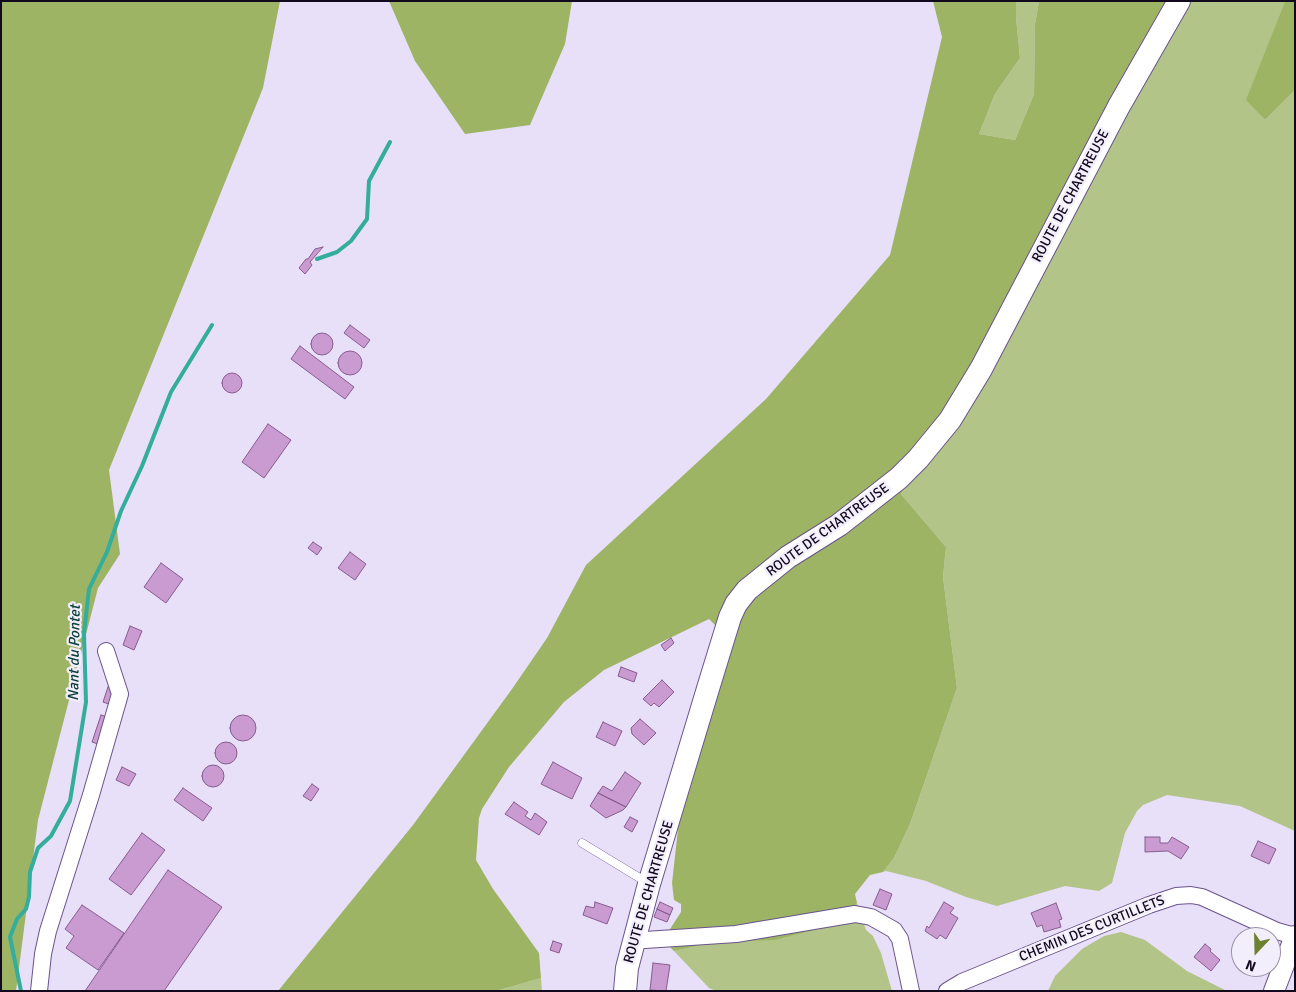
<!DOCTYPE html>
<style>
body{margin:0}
#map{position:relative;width:1296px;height:992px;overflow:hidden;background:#e8dff9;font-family:Signika,sans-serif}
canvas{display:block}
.frame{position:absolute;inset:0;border:2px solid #12091e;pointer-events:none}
.north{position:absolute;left:1231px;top:927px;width:50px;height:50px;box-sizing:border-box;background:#f3eefc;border:1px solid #9992a3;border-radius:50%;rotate:201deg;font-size:14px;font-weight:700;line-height:20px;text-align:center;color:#12091e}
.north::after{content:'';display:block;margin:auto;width:18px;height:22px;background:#6d8131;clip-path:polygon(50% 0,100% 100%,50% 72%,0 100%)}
</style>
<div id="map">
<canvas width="1296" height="992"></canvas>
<div class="frame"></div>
<div class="north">N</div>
</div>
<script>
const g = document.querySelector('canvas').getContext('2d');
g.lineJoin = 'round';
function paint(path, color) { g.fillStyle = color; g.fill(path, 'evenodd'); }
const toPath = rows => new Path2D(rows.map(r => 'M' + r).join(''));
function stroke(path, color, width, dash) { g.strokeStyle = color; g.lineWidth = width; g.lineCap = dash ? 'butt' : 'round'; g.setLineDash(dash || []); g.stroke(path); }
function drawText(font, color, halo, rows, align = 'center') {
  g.font = font + ' Signika,sans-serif'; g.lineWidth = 4.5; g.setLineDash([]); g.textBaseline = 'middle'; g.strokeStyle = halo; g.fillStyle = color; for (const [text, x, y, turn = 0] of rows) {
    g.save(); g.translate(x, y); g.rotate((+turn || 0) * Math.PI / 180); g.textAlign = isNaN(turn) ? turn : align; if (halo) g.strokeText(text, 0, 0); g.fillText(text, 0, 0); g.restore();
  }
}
const green = toPath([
 [1016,1,1039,1,1035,24,1034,94,1015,140,979,134,995,94,1020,58,1016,17],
 [1187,1,1285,1,1247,100,1265,120,1295,90,1295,831,1240,806,1167,795,1143,805,1137,811,1125,833,1112,883,1099,891,1065,886,997,906,966,897,926,881,886,871,883,872,894,858,910,824,957,688,943,577,946,547,901,494],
 [857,903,866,930,873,936,881,953,892,991,716,991,709,988,674,951,716,942,841,923],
 [1121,932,1145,940,1187,971,1227,991,1048,991,1055,976,1082,949,1104,936],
 [541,978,542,991,496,991]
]);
const forest = toPath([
 [1,1,280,1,263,88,109,470,120,554,98,588,38,820,16,991,1,991],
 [389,1,572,1,565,44,530,125,465,134,415,61],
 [933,1,1016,1,1016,17,1020,58,995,94,979,134,1015,140,1034,94,1035,24,1039,1,1187,1,901,494,946,547,943,577,957,688,910,824,894,858,883,872,870,875,855,894,857,903,841,923,775,940,716,942,674,951,663,940,681,912,681,904,674,900,672,883,679,820,733,643,709,619,604,670,564,702,509,767,482,809,479,818,476,860,493,889,539,953,541,978,496,991,278,991,413,825,512,689,547,638,586,565,766,399,890,255,942,37],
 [1285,1,1295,1,1295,90,1265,120,1246,100]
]);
const stream = toPath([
 [317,259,337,252,351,241,367,219,369,181,390,142],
 [21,991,10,937,17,919,26,909,29,897,30,872,38,848,51,836,70,801,86,702,84,633,89,589,107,552,121,511,142,466,171,392,212,325]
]);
const building = toPath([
 [323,247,310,262,312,265,305,274,299,268,306,259,308,259,315,249,323,247],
 [350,325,370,340,364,348,344,333,350,325],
 '311 344a11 11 0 1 1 22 0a11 11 0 1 1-22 0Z',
 [300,346,354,387,345,399,291,359,300,346],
 '338 363a12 12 0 1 1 24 0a12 12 0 1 1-24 0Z',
 '222 383a10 10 0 1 1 20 0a10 10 0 1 1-20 0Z',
 [268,424,291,440,264,478,242,462,268,424],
 [313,542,322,548,317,555,308,548,313,542],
 [350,552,366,564,355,580,338,568,350,552],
 [161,563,183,579,166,603,144,587,161,563],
 [130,626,142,631,134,650,123,645,130,626],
 [671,638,674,643,665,651,661,645,671,638],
 [621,667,637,673,634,682,618,676,621,667],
 [662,680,674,692,659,707,654,703,651,706,643,699,662,680],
 [108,687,116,690,111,705,103,702,108,687],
 '230 728a13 13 0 1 1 26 0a13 13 0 1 1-26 0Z',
 [101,715,108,717,98,744,92,742,101,715],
 [640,719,656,733,644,745,632,734,631,728,640,719],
 [603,722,622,731,615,746,596,737,603,722],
 '215 753a11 11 0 1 1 22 0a11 11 0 1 1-22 0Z',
 [553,762,582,778,572,799,541,784,553,762],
 '202 776a11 11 0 1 1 22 0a11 11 0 1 1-22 0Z',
 [122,767,136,774,129,786,116,780,122,767],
 [625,772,641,783,626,807,598,793,603,786,612,791,625,772],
 [312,784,319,789,311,801,303,796,312,784],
 [183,788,212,808,203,821,174,800,183,788],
 [598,793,626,807,623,810,606,818,590,806,598,793],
 [514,802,528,812,525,816,531,820,535,813,547,822,539,835,505,814,514,802],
 [630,817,638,821,632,832,624,827,630,817],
 [142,833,165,850,131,895,109,879,142,833],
 [1145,837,1160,837,1160,843,1168,843,1172,837,1189,847,1181,859,1168,851,1145,852,1145,837],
 [1258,841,1276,849,1269,864,1251,856,1258,841],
 [168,870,222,907,164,991,85,991,168,870],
 [880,889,892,894,886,910,873,905,880,889],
 [595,902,613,908,607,924,583,915,586,906,594,908,595,902],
 [660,902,673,908,670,915,657,909,660,902],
 [944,902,954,908,950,913,958,918,946,939,940,935,937,939,925,931,927,926,929,928,944,902],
 [1056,903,1062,919,1059,920,1061,927,1044,932,1042,925,1037,927,1031,913,1056,903],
 [82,905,124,933,98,970,66,948,74,936,65,929,82,905],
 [657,909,670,915,667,922,654,917,657,909],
 [553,941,562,944,559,953,550,950,553,941],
 [1205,944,1211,949,1210,951,1220,960,1211,971,1194,957,1205,944],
 [653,963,670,965,666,991,650,990,653,963]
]);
const service = toPath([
 [582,843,648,883]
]);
const minor = toPath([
 [634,940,645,940,736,934,855,914,871,917,894,930,900,939,911,991],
 [39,991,43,954,48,931,91,795,120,694,106,651],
 [947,991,962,982,1149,905,1176,896,1191,895,1202,897,1277,931,1295,936]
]);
const tertiary = toPath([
 [1274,991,1295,936]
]);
const secondary = toPath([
 [625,991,627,968,649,884,710,682,730,617,736,604,747,590,788,557,839,525,899,478,918,459,950,420,981,369,1119,106,1179,1]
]);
const streetNames = [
 ["ROUTE DE CHARTREUSE",1071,196,-62],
 ["ROUTE DE CHARTREUSE",828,530,-36],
 ["ROUTE DE CHARTREUSE",649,892,-74],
 ["CHEMIN DES CURTILLETS",1092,929,-22]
];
const waterNames = [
 ["Nant du Pontet",75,653,-89]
];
paint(green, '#b3c489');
paint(forest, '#9eb465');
stroke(stream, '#34ad9d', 4);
paint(building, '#c99bd0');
stroke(building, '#875c8e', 1);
stroke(service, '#6a548c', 9);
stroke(minor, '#6a548c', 18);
stroke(tertiary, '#6a548c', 22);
stroke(secondary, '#6a548c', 24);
stroke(service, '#fff', 8);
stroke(minor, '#fff', 16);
stroke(tertiary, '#fff', 20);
stroke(secondary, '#fff', 22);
drawText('14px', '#12091e', '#f3eefc', streetNames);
drawText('italic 15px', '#0c413a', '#f3eefc', waterNames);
</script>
